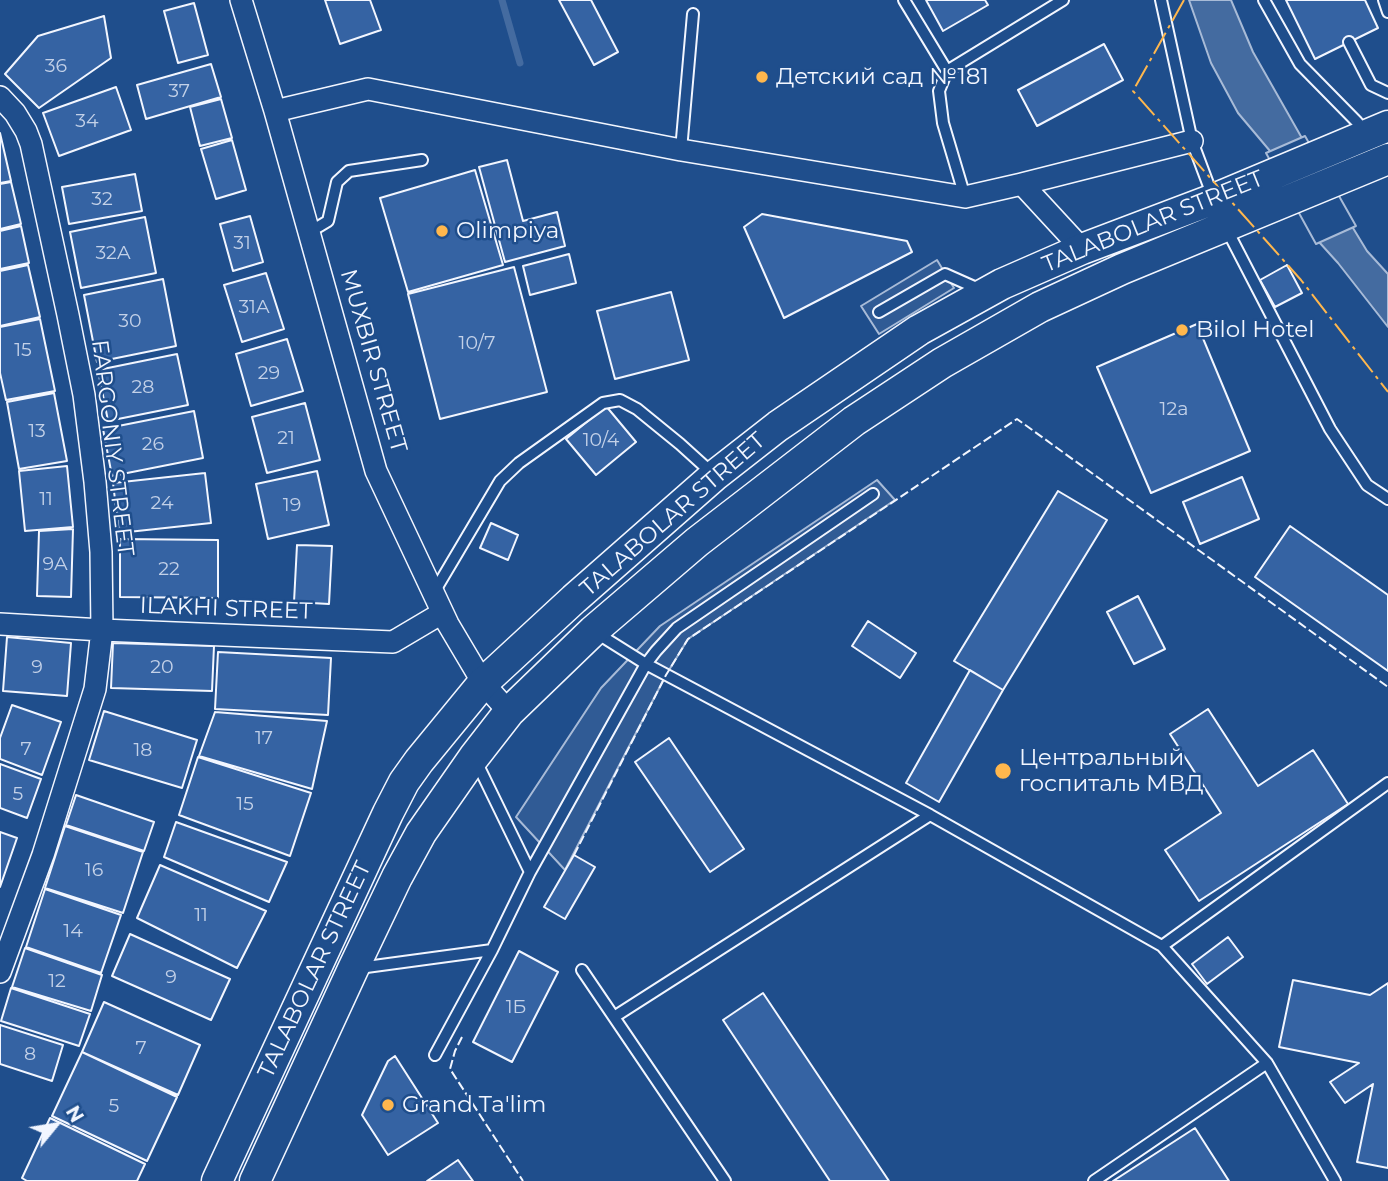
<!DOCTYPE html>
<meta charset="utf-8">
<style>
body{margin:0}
#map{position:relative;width:1388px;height:1181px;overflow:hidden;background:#1f4e8c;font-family:Montserrat,sans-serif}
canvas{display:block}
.north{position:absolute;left:21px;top:1090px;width:70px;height:70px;-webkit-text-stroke:5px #1f4e8c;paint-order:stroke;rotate:60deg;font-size:19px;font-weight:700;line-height:28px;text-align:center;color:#f2f6ff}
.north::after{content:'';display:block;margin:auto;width:24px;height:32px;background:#f2f6ff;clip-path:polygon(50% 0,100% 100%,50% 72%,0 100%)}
</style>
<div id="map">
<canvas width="1388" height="1181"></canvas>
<div class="north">N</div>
</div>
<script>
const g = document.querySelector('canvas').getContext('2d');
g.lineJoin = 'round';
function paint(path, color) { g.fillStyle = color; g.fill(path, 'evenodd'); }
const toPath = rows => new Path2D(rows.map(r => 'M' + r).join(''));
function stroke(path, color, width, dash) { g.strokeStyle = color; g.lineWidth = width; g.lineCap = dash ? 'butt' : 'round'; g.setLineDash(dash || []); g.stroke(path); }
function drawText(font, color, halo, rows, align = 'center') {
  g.font = font + ' Montserrat,sans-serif'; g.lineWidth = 5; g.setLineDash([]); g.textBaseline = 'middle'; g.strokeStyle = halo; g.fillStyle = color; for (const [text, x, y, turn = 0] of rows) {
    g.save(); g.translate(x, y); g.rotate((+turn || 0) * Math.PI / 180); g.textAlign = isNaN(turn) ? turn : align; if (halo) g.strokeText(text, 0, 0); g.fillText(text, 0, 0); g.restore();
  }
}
const built = toPath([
 [937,260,954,288,879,334,861,306,937,260],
 [877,480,895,500,688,639,666,675,565,870,516,817,601,688,660,626,877,480]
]);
const water = toPath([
 [1189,0,1231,0,1253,52,1353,228,1367,251,1388,274,1388,327,1338,263,1319,242,1270,151,1238,113,1211,63,1189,0]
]);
const pier = toPath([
 [1305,136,1356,226,1316,244,1266,153,1305,136]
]);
const stream = toPath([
 [502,0,520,63]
]);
const building = toPath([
 [325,0,370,0,381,30,340,44,325,0],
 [559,0,591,0,618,52,594,65,559,0],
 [926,0,985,0,988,5,943,31,926,0],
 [1286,0,1365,0,1378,28,1315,59,1286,0],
 [194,3,208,55,178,63,164,11,194,3],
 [104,16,111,58,39,108,5,74,38,36,104,16],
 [1104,44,1123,80,1037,126,1018,90,1104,44],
 [211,64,221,97,146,119,137,85,211,64],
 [116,87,131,130,59,156,43,113,116,87],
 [221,99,232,138,200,146,190,107,221,99],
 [0,133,11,181,0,183,0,133],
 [232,140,246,190,216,199,201,149,232,140],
 [507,160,523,221,557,212,565,246,505,262,479,167,507,160],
 [475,170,503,265,408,292,380,198,475,170],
 [135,174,142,211,69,224,62,187,135,174],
 [11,182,21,224,0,229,0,184,11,182],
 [762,214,907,241,912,252,784,318,744,227,762,214],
 [250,216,263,262,233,271,220,224,250,216],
 [145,217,156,273,81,288,70,232,145,217],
 [21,226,29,263,0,269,0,231,21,226],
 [569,254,576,283,530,295,523,266,569,254],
 [28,265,40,317,0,326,0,271,28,265],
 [1287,265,1302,293,1275,307,1260,280,1287,265],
 [514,267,547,392,440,419,408,294,514,267],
 [266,273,284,329,242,342,224,285,266,273],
 [163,279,176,346,97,362,84,295,163,279],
 [671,292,689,360,615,379,597,311,671,292],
 [40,319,55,391,6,400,0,373,0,327,40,319],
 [1197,324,1250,451,1151,493,1097,367,1197,324],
 [287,339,303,391,251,406,236,354,287,339],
 [177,354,188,405,108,421,98,370,177,354],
 [54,393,67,461,19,469,7,402,54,393],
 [305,403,320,460,267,473,252,417,305,403],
 [606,406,636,442,596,475,566,439,606,406],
 [194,411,203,458,112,476,103,429,194,411],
 [67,466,73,527,25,531,19,471,67,466],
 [317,471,329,525,268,539,256,484,317,471],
 [205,473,211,523,119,533,113,483,205,473],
 [1242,477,1259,519,1200,544,1183,502,1242,477],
 [1058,491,1107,520,1003,690,954,661,1058,491],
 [491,523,518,535,508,560,480,548,491,523],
 [1290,526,1388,595,1388,671,1255,577,1290,526],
 [73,529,71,597,37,596,39,531,73,529],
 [120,539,218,540,218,598,120,597,120,539],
 [297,545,332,546,329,604,294,602,297,545],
 [1138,596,1165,649,1134,664,1107,612,1138,596],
 [868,621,916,653,900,678,852,646,868,621],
 [7,637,71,643,67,696,3,691,7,637],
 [113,643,214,646,212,691,111,688,113,643],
 [218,652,331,658,328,715,215,709,218,652],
 [970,670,1003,690,939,802,906,783,970,670],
 [12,705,61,722,42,775,0,759,0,738,12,705],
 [1208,709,1258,786,1313,750,1348,804,1199,901,1165,850,1221,813,1170,734,1208,709],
 [104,711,197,740,182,788,89,760,104,711],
 [215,712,327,721,312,789,199,756,215,712],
 [669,738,744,849,710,872,635,762,669,738],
 [198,757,311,793,290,856,179,815,198,757],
 [0,764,41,779,27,818,0,808,0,764],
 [76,795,154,822,144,851,66,825,76,795],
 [176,822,287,862,269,902,164,857,176,822],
 [65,826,143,852,123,913,45,888,65,826],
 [0,832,17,838,0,887,0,832],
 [574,855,595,867,565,919,544,907,574,855],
 [160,865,266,911,237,968,137,918,160,865],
 [45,889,121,915,101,973,26,947,45,889],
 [130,934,230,979,211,1020,112,976,130,934],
 [1228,937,1243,957,1207,984,1192,964,1228,937],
 [25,948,102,975,91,1011,12,987,25,948],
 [519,951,558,972,512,1062,473,1042,519,951],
 [1293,980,1370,995,1388,983,1388,1168,1357,1162,1373,1084,1345,1103,1330,1082,1359,1063,1279,1047,1293,980],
 [11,988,90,1014,79,1046,1,1021,11,988],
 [763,993,889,1181,830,1181,723,1020,763,993],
 [104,1002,200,1045,178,1095,82,1052,104,1002],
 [0,1025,63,1045,52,1081,0,1064,0,1025],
 [82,1052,177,1097,147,1161,52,1116,82,1052],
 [395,1056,438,1123,388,1155,362,1115,388,1061,395,1056],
 [50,1118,145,1164,137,1181,27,1181,22,1178,50,1118],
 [1195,1128,1229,1181,1113,1181,1195,1128],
 [458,1160,473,1181,427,1181,458,1160]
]);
const lane = toPath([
 [904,0,947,71,1063,0],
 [1161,0,1192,141,1213,197],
 [1264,0,1300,64,1357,122,1365,133],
 [1384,0,1388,12],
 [1349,42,1371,85,1388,93],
 [947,71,939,91,943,123,965,197],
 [681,150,693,14],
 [1226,228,1330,429,1367,485,1388,499],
 [309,229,318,227,328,221,337,182,349,171,422,160],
 [879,312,945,274,981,290],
 [433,594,500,481,519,463,603,403,620,400,637,409,680,444,712,473],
 [595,632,646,664,930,815,1162,946,1267,1063,1335,1181],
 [530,872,646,664,656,651,677,628,873,494],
 [1162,946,1388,783],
 [359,968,492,950],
 [582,970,725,1181],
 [614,1017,930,815],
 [435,1055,492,950,530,872,476,761],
 [1094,1181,1267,1063]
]);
const street = toPath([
 [241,0,275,111,376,471,448,624,483,683,509,712],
 [0,97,15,113,26,131,31,144,68,315,84,395,95,482,101,552,102,630,95,689,43,855,0,972],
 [275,111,368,89,681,150,965,197,1022,184,1082,249],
 [1022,184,1192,141],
 [0,624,102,630,393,642,442,613]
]);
const secondary = toPath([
 [217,1181,388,813,404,782,419,761,483,683,574,599,714,476,778,426,919,330,1002,284,1082,249,1214,199,1388,126],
 [255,1181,353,969,397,877,421,833,474,757,509,712,593,631,697,542,854,421,942,363,1040,307,1122,269,1388,159]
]);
const fence = toPath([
 [574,855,666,675,688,639,1017,419,1388,687],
 [462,1037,455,1051,450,1069,523,1181]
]);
const power = toPath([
 [1184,0,1133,91,1301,280,1388,392]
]);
const markers = [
 [762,77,7,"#ffb74d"],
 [442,231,7,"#ffb74d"],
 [1182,330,7,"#ffb74d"],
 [1003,771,9,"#ffb74d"],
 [388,1105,7,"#ffb74d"]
];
const numberNames = [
 ["36",56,66],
 ["37",179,91],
 ["34",87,121],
 ["32",102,199],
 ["31",242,243],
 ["32A",113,253],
 ["31A",254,307],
 ["30",130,321],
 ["10/7",477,343],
 ["15",23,350],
 ["29",269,373],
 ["28",143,387],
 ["12a",1174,409],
 ["13",37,431],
 ["21",286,438],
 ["10/4",601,440],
 ["26",153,444],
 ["11",46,499],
 ["24",162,503],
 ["19",292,505],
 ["9A",55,564],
 ["22",169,569],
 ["9",37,667],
 ["20",162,667],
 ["17",264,738],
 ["7",26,749],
 ["18",143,750],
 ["5",18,794],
 ["15",245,804],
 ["16",94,870],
 ["11",201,915],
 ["14",73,931],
 ["9",171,977],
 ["12",57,981],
 ["1Б",516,1007],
 ["7",141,1048],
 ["8",30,1054],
 ["5",114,1106]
];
const poiNames = [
 ["Детский сад №181",776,77],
 ["Olimpiya",456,231],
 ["Bilol Hotel",1196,330],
 ["Центральный",1019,758],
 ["госпиталь МВД",1019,784],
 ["Grand Ta'lim",402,1105]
];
const streetNames = [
 ["TALABOLAR STREET",1153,222,-22],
 ["MUXBIR STREET",373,361,74],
 ["FARGONIY STREET",112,448,83],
 ["TALABOLAR STREET",673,515,-41],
 ["ILAKHI STREET",226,609,2],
 ["TALABOLAR STREET",315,970,-65]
];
paint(built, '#305b95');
stroke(built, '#a8bbd7', 2);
paint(water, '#446ba0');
stroke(water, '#a8bbd7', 2);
paint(pier, '#1f4e8c');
stroke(pier, '#a8bbd7', 2);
stroke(stream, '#446ba0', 7);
paint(building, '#3563a3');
stroke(building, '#f2f6ff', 2);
stroke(lane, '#f2f6ff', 14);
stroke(street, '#f2f6ff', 24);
stroke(secondary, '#f2f6ff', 33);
stroke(lane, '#1f4e8c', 10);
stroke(street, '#1f4e8c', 21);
stroke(secondary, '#1f4e8c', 30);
stroke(fence, '#f2f6ff', 2, [9, 3.5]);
stroke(power, '#ffb74d', 2, [24, 5, 3.5, 5]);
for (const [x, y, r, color] of markers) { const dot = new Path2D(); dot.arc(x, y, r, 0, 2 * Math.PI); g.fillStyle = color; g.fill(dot); stroke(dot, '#1f4e8c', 2.5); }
drawText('19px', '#c3d1e8', null, numberNames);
drawText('23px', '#f2f6ff', '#1f4e8c', poiNames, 'left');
drawText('23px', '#f2f6ff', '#1f4e8c', streetNames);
</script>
